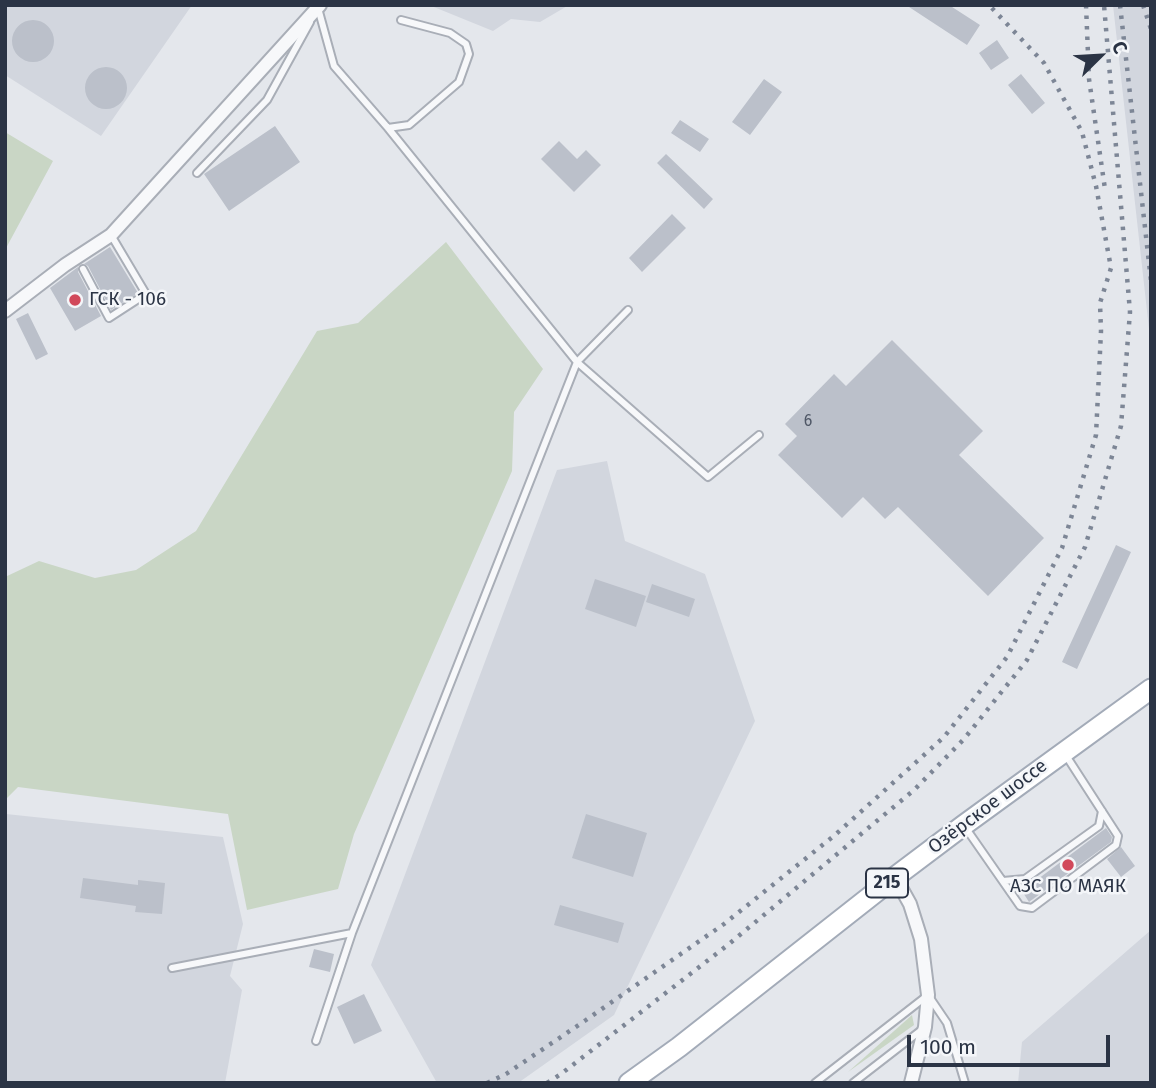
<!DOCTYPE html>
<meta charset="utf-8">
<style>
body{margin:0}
#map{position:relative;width:1156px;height:1088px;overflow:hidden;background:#e4e7ec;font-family:"Fira Sans",sans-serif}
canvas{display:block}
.frame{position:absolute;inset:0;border:7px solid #2b3445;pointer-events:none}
.north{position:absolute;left:1065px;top:21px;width:70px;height:70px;-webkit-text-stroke:5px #f4f6f9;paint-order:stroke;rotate:66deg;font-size:19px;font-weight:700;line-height:28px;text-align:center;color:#2b3445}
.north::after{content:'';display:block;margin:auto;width:24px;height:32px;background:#2b3445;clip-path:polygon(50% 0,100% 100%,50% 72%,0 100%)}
.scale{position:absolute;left:907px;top:1035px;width:203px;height:32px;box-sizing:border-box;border:4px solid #2b3445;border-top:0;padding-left:9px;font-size:21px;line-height:24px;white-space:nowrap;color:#2b3445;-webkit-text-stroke:5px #f4f6f9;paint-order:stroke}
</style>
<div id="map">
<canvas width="1156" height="1088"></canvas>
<div class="frame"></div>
<div class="north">С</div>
<div class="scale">100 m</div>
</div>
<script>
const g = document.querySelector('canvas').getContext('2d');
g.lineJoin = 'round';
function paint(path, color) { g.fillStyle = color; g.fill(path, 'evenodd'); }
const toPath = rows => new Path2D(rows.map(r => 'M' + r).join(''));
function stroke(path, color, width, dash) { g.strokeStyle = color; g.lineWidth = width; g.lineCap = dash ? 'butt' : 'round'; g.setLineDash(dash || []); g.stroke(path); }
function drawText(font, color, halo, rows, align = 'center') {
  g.font = font + ' "Fira Sans",sans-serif'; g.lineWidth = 5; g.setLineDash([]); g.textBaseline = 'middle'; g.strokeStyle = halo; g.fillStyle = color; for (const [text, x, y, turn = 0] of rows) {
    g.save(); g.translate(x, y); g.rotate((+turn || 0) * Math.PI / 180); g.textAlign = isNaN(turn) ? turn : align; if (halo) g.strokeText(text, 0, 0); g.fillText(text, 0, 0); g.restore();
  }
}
const built = toPath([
 [5,5,192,5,101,136,5,75],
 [429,5,569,5,540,22,511,19,493,31],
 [1113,5,1151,5,1151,347],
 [607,461,625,541,705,574,755,721,614,1015,518,1083,437,1083,371,965,557,470],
 [6,814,223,837,243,924,230,976,242,990,225,1083,5,1083],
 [1151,930,1151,1083,1018,1083,1022,1042]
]);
const green = toPath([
 [5,132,53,161,5,250],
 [446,242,543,369,514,412,512,471,354,834,338,889,247,910,228,814,18,787,5,800,5,577,39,561,95,578,136,570,196,531,317,331,358,323],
 [912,1015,914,1025,848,1072]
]);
const building = toPath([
 [906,5,949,5,980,25,967,45],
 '12 41a21 21 0 1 1 42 0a21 21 0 1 1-42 0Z',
 [997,40,1009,58,991,70,979,53],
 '85 88a21 21 0 1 1 42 0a21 21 0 1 1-42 0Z',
 [1021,74,1045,103,1032,114,1008,85],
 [764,79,782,92,750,135,732,122],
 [680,120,709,139,700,152,671,133],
 [275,126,300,162,229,211,204,174],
 [559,141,577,159,586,150,601,165,574,192,541,159],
 [666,154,713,199,704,209,657,163],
 [672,214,686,228,642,272,629,258],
 [110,247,138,293,111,310,88,266,84,264],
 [78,267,78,272,101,316,75,331,50,288],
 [28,313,48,354,36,360,16,319],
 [892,340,983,431,959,455,1044,538,988,596,898,507,885,519,863,497,842,518,778,455,797,436,785,424,834,374,846,386],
 [1116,545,1131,552,1077,669,1062,662],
 [595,579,646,596,636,627,585,609],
 [652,584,695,599,689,617,646,602],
 [586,814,647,833,633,877,572,858],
 [1106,828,1112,837,1111,842,1029,902,1022,891],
 [1121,847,1135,866,1121,877,1107,859],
 [83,878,138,885,138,880,165,883,162,914,135,912,136,906,80,898],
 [560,905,624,923,618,943,554,925],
 [314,949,334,954,330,972,309,967],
 [364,994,382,1031,354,1044,337,1007]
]);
const lane = toPath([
 [388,128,409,125,459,82,469,54,466,44,450,33,401,20],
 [197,173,267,100,310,22],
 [83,269,109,318,146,294,111,235],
 [628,310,577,362,708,477,759,435],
 [965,827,1020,906,1032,908,1116,845,1118,836,1065,754],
 [1003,881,1025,879,1099,826,1102,811],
 [172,968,352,933,577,362,388,128,334,66,318,8],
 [316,1041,352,933],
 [815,1083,928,995,947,1023,965,1083],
 [853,1083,924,1028]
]);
const street = toPath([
 [5,311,65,265,111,235,320,5],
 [895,877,910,904,921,939,928,995,925,1027,911,1083]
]);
const primary = toPath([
 [629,1083,679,1047,895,877,964,825,1151,689]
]);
const rail = toPath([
 [1086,5,1089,79,1105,189],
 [1120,5,1151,281],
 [1143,5,1151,29],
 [487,1083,506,1074,586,1020,724,924,835,835,944,737,1007,657,1062,548,1096,435,1101,331,1100,303,1111,268,1096,186,1082,132,1044,63,989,5],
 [547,1083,561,1074,729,944,914,790,964,739,1027,660,1085,547,1121,426,1130,312,1104,5]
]);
const markers = [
 [75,300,7,"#d1495b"],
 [1068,865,7,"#d1495b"]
];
const numberNames = [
 ["6",808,422]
];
const shields = [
 [887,883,42]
];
const shieldNames = [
 ["215",887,883]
];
const poiNames = [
 ["ГСК - 106",89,300],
 ["АЗС ПО МАЯК",1068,887,"center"]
];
const streetNames = [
 ["Озёрское шоссе",988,807,-37]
];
paint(built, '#d2d6de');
paint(green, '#c9d6c5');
paint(building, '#bbc0ca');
stroke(lane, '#a9aeb7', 10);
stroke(street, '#a9aeb7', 16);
stroke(primary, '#a3abb8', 23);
stroke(lane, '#f7f8fa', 6);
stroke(street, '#f7f8fa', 12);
stroke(primary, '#fff', 19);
stroke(rail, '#7d8696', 4.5, [3.5, 7]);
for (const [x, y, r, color] of markers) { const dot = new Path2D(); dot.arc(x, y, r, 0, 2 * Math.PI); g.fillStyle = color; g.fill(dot); stroke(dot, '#f4f6f9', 2.5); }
drawText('16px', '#4f5766', null, numberNames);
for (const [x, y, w] of shields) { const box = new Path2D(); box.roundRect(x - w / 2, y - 14.5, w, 29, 5); g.fillStyle = '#f4f6f9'; g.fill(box); stroke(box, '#2b3445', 2); }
drawText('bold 18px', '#2b3445', null, shieldNames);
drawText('19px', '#2b3445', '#f4f6f9', poiNames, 'left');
drawText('19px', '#2b3445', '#f4f6f9', streetNames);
</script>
